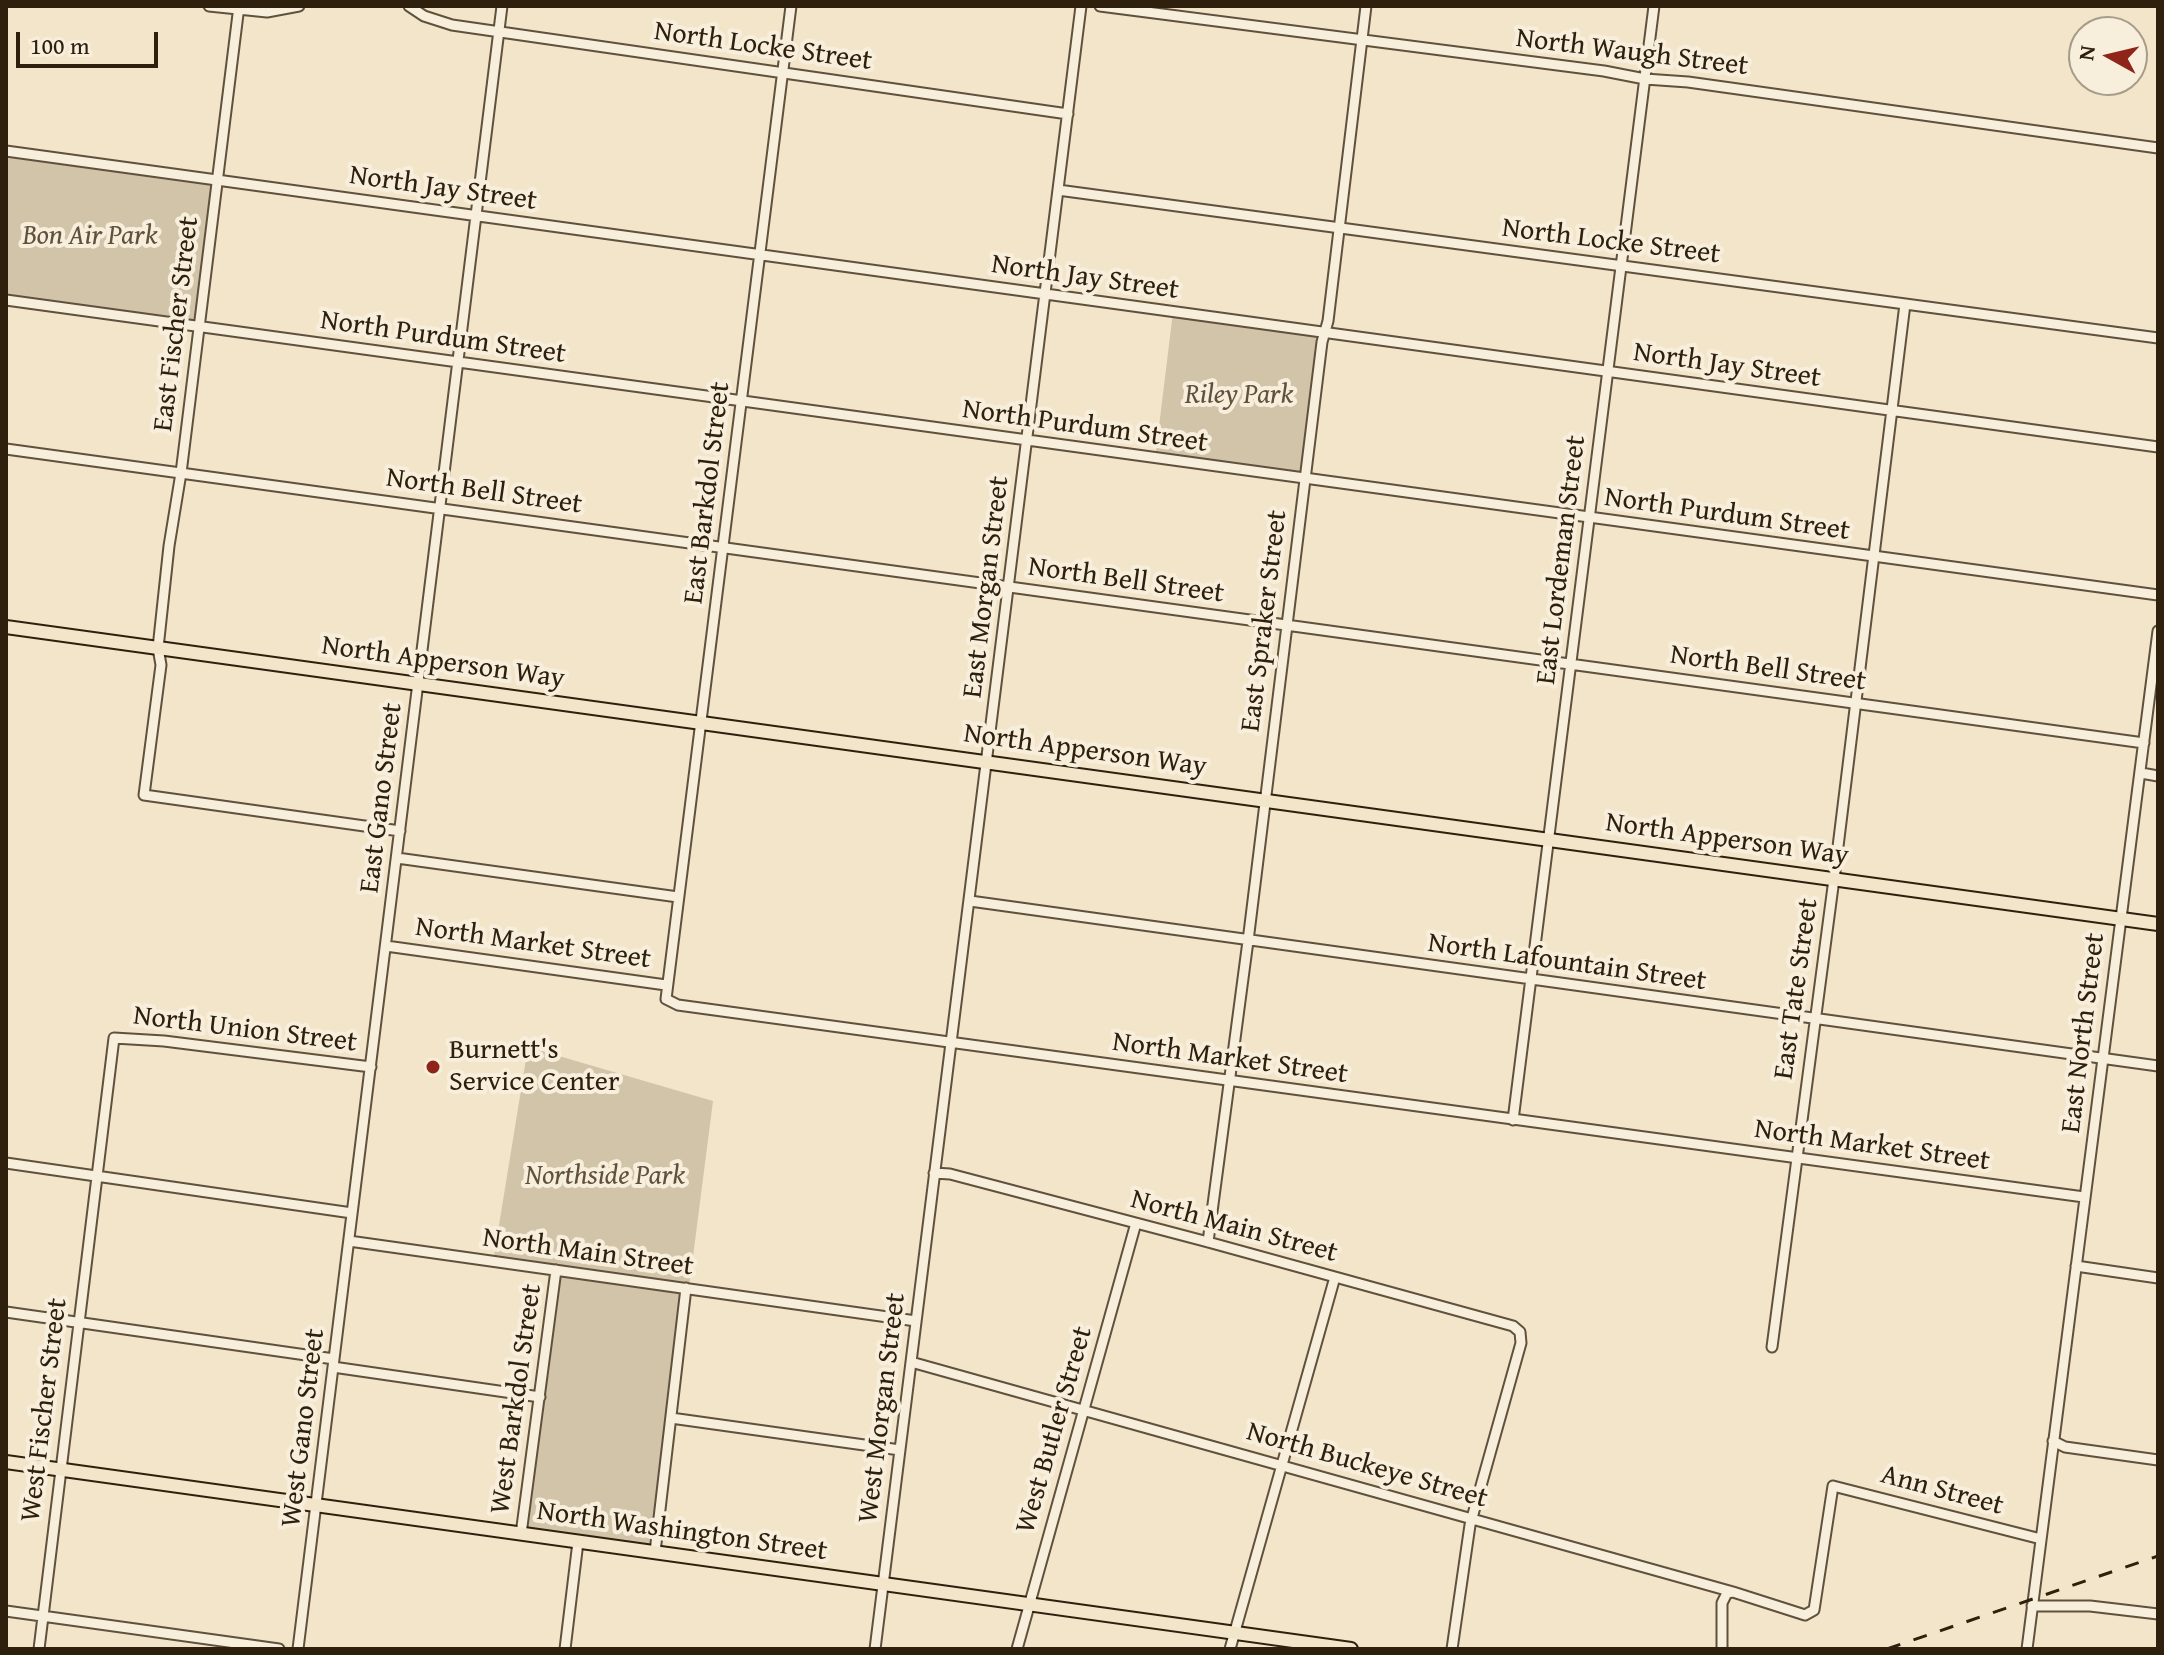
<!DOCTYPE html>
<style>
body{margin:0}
#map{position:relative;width:2164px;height:1655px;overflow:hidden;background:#f2e5c9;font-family:"Gentium Book Plus",serif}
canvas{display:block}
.frame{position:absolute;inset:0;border:8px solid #2f200e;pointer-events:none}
.north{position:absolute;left:2068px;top:16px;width:80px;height:80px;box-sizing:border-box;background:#f7eedc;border:2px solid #a79c8a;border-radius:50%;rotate:278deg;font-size:22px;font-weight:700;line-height:32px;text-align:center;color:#2f200e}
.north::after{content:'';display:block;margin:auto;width:28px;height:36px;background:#8f2418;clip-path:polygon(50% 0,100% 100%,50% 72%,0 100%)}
.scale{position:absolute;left:16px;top:32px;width:142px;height:36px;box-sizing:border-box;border:4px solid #2f200e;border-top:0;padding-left:10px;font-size:24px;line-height:28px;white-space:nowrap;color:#2f200e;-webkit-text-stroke:6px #f7eedc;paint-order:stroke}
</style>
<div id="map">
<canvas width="2164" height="1655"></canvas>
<div class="frame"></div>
<div class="north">N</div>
<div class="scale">100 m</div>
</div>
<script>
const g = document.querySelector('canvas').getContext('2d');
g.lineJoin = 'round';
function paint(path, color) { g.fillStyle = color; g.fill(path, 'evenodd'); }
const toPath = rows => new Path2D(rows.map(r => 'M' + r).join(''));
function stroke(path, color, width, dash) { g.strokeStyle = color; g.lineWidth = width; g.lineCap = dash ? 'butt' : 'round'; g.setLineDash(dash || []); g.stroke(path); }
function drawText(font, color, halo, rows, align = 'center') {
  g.font = font + ' "Gentium Book Plus",serif'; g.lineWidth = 8; g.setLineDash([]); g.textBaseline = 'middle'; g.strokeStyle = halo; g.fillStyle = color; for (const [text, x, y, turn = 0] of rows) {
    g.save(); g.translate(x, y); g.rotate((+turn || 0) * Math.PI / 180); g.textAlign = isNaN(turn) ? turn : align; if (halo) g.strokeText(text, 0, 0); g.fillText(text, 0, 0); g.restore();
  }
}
const green = toPath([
 [6,151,218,180,198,328,6,300],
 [1173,312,1323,333,1305,479,1155,459],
 [528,1047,713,1101,655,1552,521,1534,556,1271,493,1262]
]);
const minor = toPath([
 [209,6,267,12,299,6],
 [239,6,181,473,169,546,158,648,161,665,144,795,400,831],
 [409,6,424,16,452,25,1068,114],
 [791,6,666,999,678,1005,2084,1197],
 [1100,6,1604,71,1645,79,1688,82,2158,148],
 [6,151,2158,447],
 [1058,190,2158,338],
 [6,300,2158,595],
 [6,449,2144,743],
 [2141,773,2158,776],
 [397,858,678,897],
 [970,901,2158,1066],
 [386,946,666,985],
 [1513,1120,1654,6],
 [6,1163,352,1213],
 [934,1173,950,1174,1208,1242,1513,1326,1520,1332,1521,1343,1470,1525,1452,1649],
 [349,1241,916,1321],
 [1208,1242,1248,941,1322,342,1328,321,1366,6],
 [2076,1266,2158,1278],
 [6,1312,334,1359],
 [1772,1347,1834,879,1905,304],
 [911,1362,1733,1592,1805,1615,1814,1610,1833,1486,2041,1539],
 [333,1367,540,1397],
 [671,1418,900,1450],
 [2053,1441,2065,1447,2158,1460],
 [521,1534,556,1270],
 [655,1552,686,1288],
 [2032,1606,2090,1606,2158,1614],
 [6,1611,279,1649],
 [39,1649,114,1038,164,1041,371,1067],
 [298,1649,502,6],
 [565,1649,578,1542],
 [875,1649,1081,6],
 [1017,1649,1136,1223],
 [1230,1649,1335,1277],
 [1722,1649,1722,1603,1727,1593,1733,1592],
 [2027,1649,2158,631]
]);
const major = toPath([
 [6,627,2158,924],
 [6,1462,1351,1649]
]);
const rail = toPath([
 [1887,1649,2158,1556]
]);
const markers = [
 [433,1067,8,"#8f2418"]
];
const streetNames = [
 ["North Locke Street",763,47,8],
 ["North Waugh Street",1632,53,7],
 ["North Jay Street",443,189,8],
 ["North Locke Street",1611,242,7],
 ["North Jay Street",1085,278,8],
 ["East Fischer Street",177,324,-83],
 ["North Purdum Street",443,338,8],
 ["North Jay Street",1727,366,8],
 ["North Purdum Street",1085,427,8],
 ["North Bell Street",484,492,8],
 ["East Barkdol Street",708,493,-83],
 ["North Purdum Street",1727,515,8],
 ["East Lordeman Street",1562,560,-83],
 ["North Bell Street",1126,581,8],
 ["East Morgan Street",987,587,-83],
 ["East Spraker Street",1265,621,-83],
 ["North Apperson Way",443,663,8],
 ["North Bell Street",1768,669,8],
 ["North Apperson Way",1085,751,8],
 ["East Gano Street",382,798,-83],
 ["North Apperson Way",1727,840,8],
 ["North Market Street",533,944,8],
 ["North Lafountain Street",1567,963,8],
 ["East Tate Street",1797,989,-82],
 ["North Union Street",245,1030,7],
 ["East North Street",2084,1033,-83],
 ["North Market Street",1230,1059,8],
 ["North Market Street",1872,1146,8],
 ["North Main Street",1234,1227,15],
 ["North Main Street",588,1253,8],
 ["West Barkdol Street",517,1399,-82],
 ["West Morgan Street",883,1408,-83],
 ["West Fischer Street",45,1410,-83],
 ["West Gano Street",304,1428,-83],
 ["West Butler Street",1055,1430,-74],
 ["North Buckeye Street",1367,1466,16],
 ["Ann Street",1942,1491,15],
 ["North Washington Street",682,1532,8]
];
const parkNames = [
 ["Bon Air Park",90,237],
 ["Riley Park",1239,396],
 ["Northside Park",605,1177]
];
const poiNames = [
 ["Burnett's",449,1051],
 ["Service Center",449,1083]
];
paint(green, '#d1c4a9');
stroke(minor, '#60513d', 13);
stroke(major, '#2f200e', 16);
stroke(minor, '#f7eedc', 9);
stroke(major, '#f2e5c9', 12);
stroke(rail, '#2f200e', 3, [14, 14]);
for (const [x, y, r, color] of markers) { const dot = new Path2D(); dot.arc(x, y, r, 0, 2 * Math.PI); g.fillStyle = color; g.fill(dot); stroke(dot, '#f7eedc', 3); }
drawText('28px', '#2f200e', '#f7eedc', streetNames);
drawText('italic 28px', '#60513c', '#f7eedc', parkNames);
drawText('28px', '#2f200e', '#f7eedc', poiNames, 'left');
</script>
